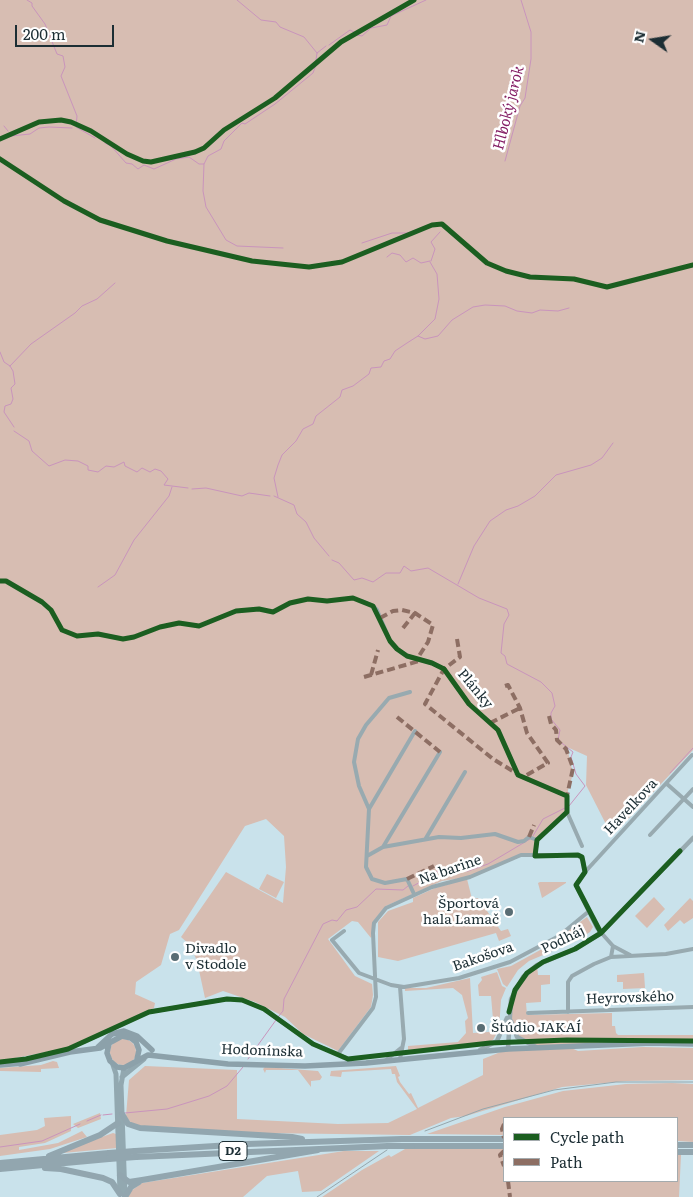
<!DOCTYPE html>
<meta charset="utf-8">
<style>
body{margin:0}
#map{position:relative;width:693px;height:1197px;overflow:hidden;background:#c9e2eb;font-family:Literata,serif}
canvas{display:block}
.legend{position:absolute;left:503px;top:1117px;width:175px;height:65px;box-sizing:border-box;background:#fff;border:1px solid #a4abae;margin:0;padding:6px 9px;list-style:none;font-size:15px;color:#1c2e34}
.legend li{display:flex;align-items:center;gap:10px;height:25px}
.legend b{width:25px;border:1px solid #a4abae}
.north{position:absolute;left:628px;top:15px;width:50px;height:50px;-webkit-text-stroke:4px #fff;paint-order:stroke;rotate:283deg;font-size:14px;font-weight:700;line-height:20px;text-align:center;color:#1c2e34}
.north::after{content:'';display:block;margin:auto;width:18px;height:22px;background:#1c2e34;clip-path:polygon(50% 0,100% 100%,50% 72%,0 100%)}
.scale{position:absolute;left:15px;top:25px;width:99px;height:22px;box-sizing:border-box;border:2px solid #1c2e34;border-top:0;padding-left:6px;font-size:15px;line-height:18px;white-space:nowrap;color:#1c2e34;-webkit-text-stroke:4px #fff;paint-order:stroke}
</style>
<div id="map">
<canvas width="693" height="1197"></canvas>
<ul class="legend">
<li><b style="height:6px;background:#1b5e20"></b>Cycle path</li>
<li><b style="height:6px;background:#8d6e63"></b>Path</li>
</ul>
<div class="north">N</div>
<div class="scale">200 m</div>
</div>
<script>
const g = document.querySelector('canvas').getContext('2d');
g.lineJoin = 'round';
function paint(path, color) { g.fillStyle = color; g.fill(path, 'evenodd'); }
const toPath = rows => new Path2D(rows.map(r => 'M' + r).join(''));
function stroke(path, color, width, dash) { g.strokeStyle = color; g.lineWidth = width; g.lineCap = dash ? 'butt' : 'round'; g.setLineDash(dash || []); g.stroke(path); }
function drawText(font, color, halo, rows, align = 'center') {
  g.font = font + ' Literata,serif'; g.lineWidth = 5; g.setLineDash([]); g.textBaseline = 'middle'; g.strokeStyle = halo; g.fillStyle = color; for (const [text, x, y, turn = 0] of rows) {
    g.save(); g.translate(x, y); g.rotate((+turn || 0) * Math.PI / 180); g.textAlign = isNaN(turn) ? turn : align; if (halo) g.strokeText(text, 0, 0); g.fillText(text, 0, 0); g.restore();
  }
}
const green = toPath([
 [0,0,693,0,693,750,612,836,586,785,587,756,567,747,573,774,568,790,567,812,537,840,535,856,521,855,470,877,442,881,386,906,375,919,371,938,358,922,352,921,328,939,355,976,372,984,373,995,371,1007,338,1051,303,1034,285,1017,255,1002,223,991,205,998,197,961,190,945,181,937,226,872,283,903,286,867,284,836,266,819,245,826,179,930,170,934,161,965,136,982,135,994,155,1003,154,1008,67,1048,0,1061],
 [267,874,284,882,276,898,259,889],
 [467,879,472,899,478,898,501,931,508,929,511,936,499,941,496,933,398,961,378,957,378,922,388,911,413,902,413,898,435,888],
 [540,882,566,882,566,883,542,898,538,883],
 [654,897,665,909,647,928,635,916],
 [690,898,693,901,693,918,684,924,680,920,668,931,664,925],
 [587,917,593,927,590,932,576,941,529,961,518,970,507,987,503,984,497,969,511,966,542,949],
 [537,965,538,975,550,975,550,984,541,985,541,1002,526,1003,527,1015,612,1013,612,1026,615,1026,616,1033,618,1035,693,1035,693,1044,569,1047,578,1051,643,1047,693,1048,693,1080,627,1081,562,1087,466,1116,451,1118,410,1135,262,1133,141,1126,131,1123,126,1116,129,1080,145,1066,237,1070,237,1119,338,1124,388,1123,417,1109,397,1082,395,1074,392,1074,391,1069,342,1072,341,1077,330,1076,331,1071,396,1066,400,1076,398,1077,400,1082,409,1094,411,1093,418,1108,483,1075,483,1059,508,1049,538,1048,518,1038,509,1012,517,985],
 [497,972,502,986,506,988,501,1000,499,1029,493,1040,486,1044,408,1050,408,1046,458,1042,466,1033,465,1021,468,1018,462,995,453,988,405,991,405,988,426,988,470,978,473,1033,488,1032,494,1031,491,996,479,996,478,985,482,980,481,977],
 [644,973,645,988,623,989,623,982,617,982,617,975],
 '110 1052a13 13 0 1 1 26 0a13 13 0 1 1-26 0Z',
 [53,1061,57,1062,59,1068,41,1069,41,1072,0,1071,0,1068,41,1065],
 [265,1067,318,1071,322,1077,320,1080,311,1081,311,1087,298,1070,266,1070,265,1073,263,1069],
 [672,1083,693,1084,693,1142,677,1141,677,1118,504,1118,504,1135,427,1134,505,1107,563,1091,626,1084],
 [100,1113,101,1119,78,1128,73,1124],
 [71,1116,71,1131,45,1143,19,1147,19,1150,58,1143,82,1131,87,1137,50,1149,0,1156,0,1135,37,1130,45,1126,44,1118],
 [113,1133,116,1134,117,1148,63,1153,63,1151],
 [405,1149,504,1149,504,1181,677,1181,677,1155,681,1155,679,1197,322,1197,362,1170,389,1155,391,1157],
 [344,1151,379,1151,321,1191,302,1192,298,1171,267,1176,243,1197,128,1197,131,1191,142,1183]
]);
const stream = toPath([
 [27,0,32,3,32,6,45,24,57,54,63,56,65,67,61,76,77,116,76,127,95,138],
 [237,0,261,20,276,22,280,27,304,37,317,53],
 [357,35,362,36,371,28,387,25,391,16,426,0],
 [329,45,350,30,354,32],
 [316,60,317,53,326,46],
 [4,126,8,131],
 [11,136,30,134,39,128,49,127,72,128],
 [105,143,111,146,126,163,132,164,138,169,144,165,154,169,176,159,189,157,199,164,204,164,208,156,221,149,224,141,242,123,245,124,275,104,313,73,316,65],
 [505,161,520,106,525,98,531,59,531,32,521,0],
 [204,164,203,191,206,207,226,240,237,246,283,248],
 [393,239,428,225],
 [362,243,392,233,408,233],
 [387,257,392,253,400,255,406,262,413,258,421,263,430,261],
 [431,261,435,249,431,242,440,232],
 [418,336,435,319,439,299,437,274,430,262],
 [0,352,4,362,10,366,13,371,15,384,11,388,13,399,11,404,5,406,4,412,14,427],
 [10,366,31,344,75,313,82,306,97,299,115,283],
 [14,431,29,441,32,451,49,466,65,460,78,461,88,466,88,470,98,472,106,466,114,467,124,462,125,466,137,472,142,468,150,472,155,469,161,471,168,479,164,485,188,488],
 [192,489,206,488,242,496,249,493,270,496],
 [274,496,294,505,297,514,306,522,314,538,329,556],
 [278,497,274,478,278,465,282,455,296,441,303,429,313,424,316,416,340,397,342,390,353,386,369,374,371,368,381,367,384,361,390,359,395,351,407,343,418,336,425,339,438,336,452,320,473,307,485,305,505,306,517,311,532,313,540,310,558,311,569,308],
 [332,560,339,563,354,580,362,578,373,582,386,573,400,573,404,566,411,571,428,568,479,598,507,609,509,615,504,624,501,653,505,656,507,664,541,682,552,693,555,706,551,713,551,719,560,730,558,740,573,752,571,757,576,774,585,786,569,806],
 [458,584,474,546,490,521,506,510,518,506,535,496,556,475,591,465,602,458,613,443],
 [98,587,115,575,134,540,169,496,172,487],
 [670,773,693,748],
 [533,836,543,819,565,808],
 [413,886,426,879,430,874,441,870,468,871,488,864,530,839],
 [278,1017,283,1011,284,999,323,924,332,920,337,921,346,910,357,907,376,889,403,890,408,886],
 [248,1059,276,1020],
 [125,1113,167,1109,209,1096,227,1086,243,1067],
 [103,1115,112,1114],
 [87,1121,101,1115],
 [0,1147,42,1141,80,1124]
]);
const minor = toPath([
 [362,601,373,606,377,610,390,641,397,649,407,656,432,663,444,669,469,704,498,730,518,775,567,796],
 [410,692,389,698,366,725,358,739,354,762,359,786,369,809,366,867,372,879,385,883,407,879,414,894],
 [667,784,693,807],
 [369,809,415,731],
 [650,835,693,789],
 [426,838,465,772],
 [383,847,440,752],
 [367,856,383,847,439,837,461,838,495,834,518,842,524,841,529,837,537,840],
 [535,856,537,840,567,812,582,846],
 [344,931,332,940,359,973,391,985,404,987,459,978,510,962,559,936,588,912],
 [613,946,630,955],
 [611,957,613,946,597,928,576,885,585,872,692,755],
 [400,987,404,1039,400,1059],
 [568,1012,568,982,572,976,594,964,611,957,666,954,693,949],
 [528,1013,693,1007],
 [84,1042,149,1012,227,999,242,1000,264,1009,313,1044,338,1054,348,1059,350,1064],
 [338,1054,373,1008,376,997,373,933,374,923,386,908,432,887,470,877,521,855,578,855,583,860,585,872],
 [385,1061,401,1048]
]);
const tertiary = toPath([
 [511,1021,517,1037,536,1047],
 [508,1049,511,999,523,977,537,965,575,949,601,933,693,838],
 [480,1050,497,1041,507,1018]
]);
const secondary = toPath([
 [113,1065,116,1074,120,1193],
 [124,1068,121,1085,125,1197],
 [122,1077,144,1059]
]);
const primary = toPath([
 [109,1044,107,1053,110,1061,117,1067,124,1068,148,1055,228,1064,305,1066,366,1063,508,1049,652,1043,693,1044],
 [98,1047,112,1034,124,1031,137,1036,152,1050],
 [20,1064,70,1052,100,1048,122,1036,131,1038,136,1042,139,1050,137,1059],
 [0,1065,23,1063]
]);
const motorway = toPath([
 [122,1114,128,1124,140,1128,292,1137,302,1139],
 [425,1139,504,1139],
 [677,1145,693,1145],
 [412,1146,504,1146],
 [135,1151,247,1144,402,1139],
 [677,1152,693,1152],
 [49,1156,100,1135,118,1123],
 [136,1157,388,1146],
 [0,1163,109,1153],
 [45,1168,61,1169,103,1178,112,1182,120,1194],
 [0,1169,109,1159],
 [120,1175,129,1182,142,1180,318,1150],
 [125,1197,131,1187,139,1182]
]);
const rail = toPath([
 [425,1131,483,1109,554,1090,616,1082,693,1082],
 [317,1197,387,1150]
]);
const motorwayBridge = toPath([
 [402,1139,425,1139],
 [388,1146,412,1146],
 [109,1153,135,1151],
 [109,1159,136,1157]
]);
const quiet = toPath([
 [380,618,393,611,402,610,415,613,433,625,428,642,417,659],
 [403,628,415,613],
 [457,639,460,657,444,669,425,704,493,759,516,773],
 [371,675,378,650],
 [364,677,419,661],
 [505,686,508,685,520,708,527,733,548,763,523,777],
 [549,716,551,724,556,730,557,740,566,749,573,768,567,796],
 [397,717,440,752],
 [490,723,520,708],
 [529,837,534,825],
 [407,879,434,866],
 [504,1124,502,1129,504,1138],
 [504,1151,500,1155,504,1166],
 [508,1181,510,1197]
]);
const cycleway = toPath([
 [0,139,39,122,61,120,71,122,91,131,127,154,143,161,151,162,195,152,204,148,224,130,275,98,341,42,414,0],
 [0,159,64,201,100,220,167,241,252,261,309,267,342,262,432,225,442,224,487,263,506,271,530,277,574,279,607,287,693,265],
 [0,581,6,581,42,602,51,610,62,630,77,636,98,634,123,639,134,637,160,627,179,623,199,626,236,611,259,609,273,612,290,603,308,599,327,601,353,598,373,606,390,641,397,649,407,656,432,663,444,669,469,704,498,730,518,775,567,796,567,812,537,840,535,856,578,855,582,857,585,872,576,885,601,933],
 [509,1012,515,990,527,973,543,962,575,949,601,933,680,851],
 [0,1062,26,1059,68,1049,149,1012,227,999,242,1000,264,1009,313,1044,348,1059,490,1043,567,1040,693,1041]
]);
const markers = [
 [509,912,5,"#596d74"],
 [175,957,5,"#596d74"],
 [481,1028,5,"#596d74"]
];
const shields = [
 [233,1151,28]
];
const shieldNames = [
 ["D2",233,1151]
];
const streetNames = [
 ["Plánky",475,689,50],
 ["Havelkova",631,807,-47],
 ["Na barine",450,870,-19],
 ["Podháj",563,940,-26],
 ["Bakošova",483,957,-19],
 ["Heyrovského",630,998,-2],
 ["Hodonínska",262,1051,2]
];
const poiNames = [
 ["Športová",499,904,"right"],
 ["hala Lamač",499,920,"right"],
 ["Divadlo",185,949],
 ["v Stodole",185,965],
 ["Štúdio JAKAÍ",491,1028]
];
const waterNames = [
 ["Hlboký jarok",509,108,-76]
];
paint(green, '#d7bdb2');
stroke(stream, '#c994bc', 1);
stroke(minor, '#98aab0', 4);
stroke(tertiary, '#98aab0', 4.5);
stroke(secondary, '#92a8b0', 5);
stroke(primary, '#8ca1aa', 5.5);
stroke(motorway, '#92a6af', 6);
stroke(rail, '#95a6ac', 1);
stroke(motorwayBridge, '#92a6af', 6);
stroke(quiet, '#8d6e63', 4, [8, 4]);
stroke(cycleway, '#1b5e20', 5);
for (const [x, y, r, color] of markers) { const dot = new Path2D(); dot.arc(x, y, r, 0, 2 * Math.PI); g.fillStyle = color; g.fill(dot); stroke(dot, '#fff', 2); }
for (const [x, y, w] of shields) { const box = new Path2D(); box.roundRect(x - w / 2, y - 9.5, w, 19, 4); g.fillStyle = '#fff'; g.fill(box); stroke(box, '#1c2e34', 1); }
drawText('bold 12px', '#1c2e34', null, shieldNames);
drawText('14px', '#1c2e34', '#fff', streetNames);
drawText('14px', '#1c2e34', '#fff', poiNames, 'left');
drawText('italic 15px', '#841e65', '#fff', waterNames);
</script>
